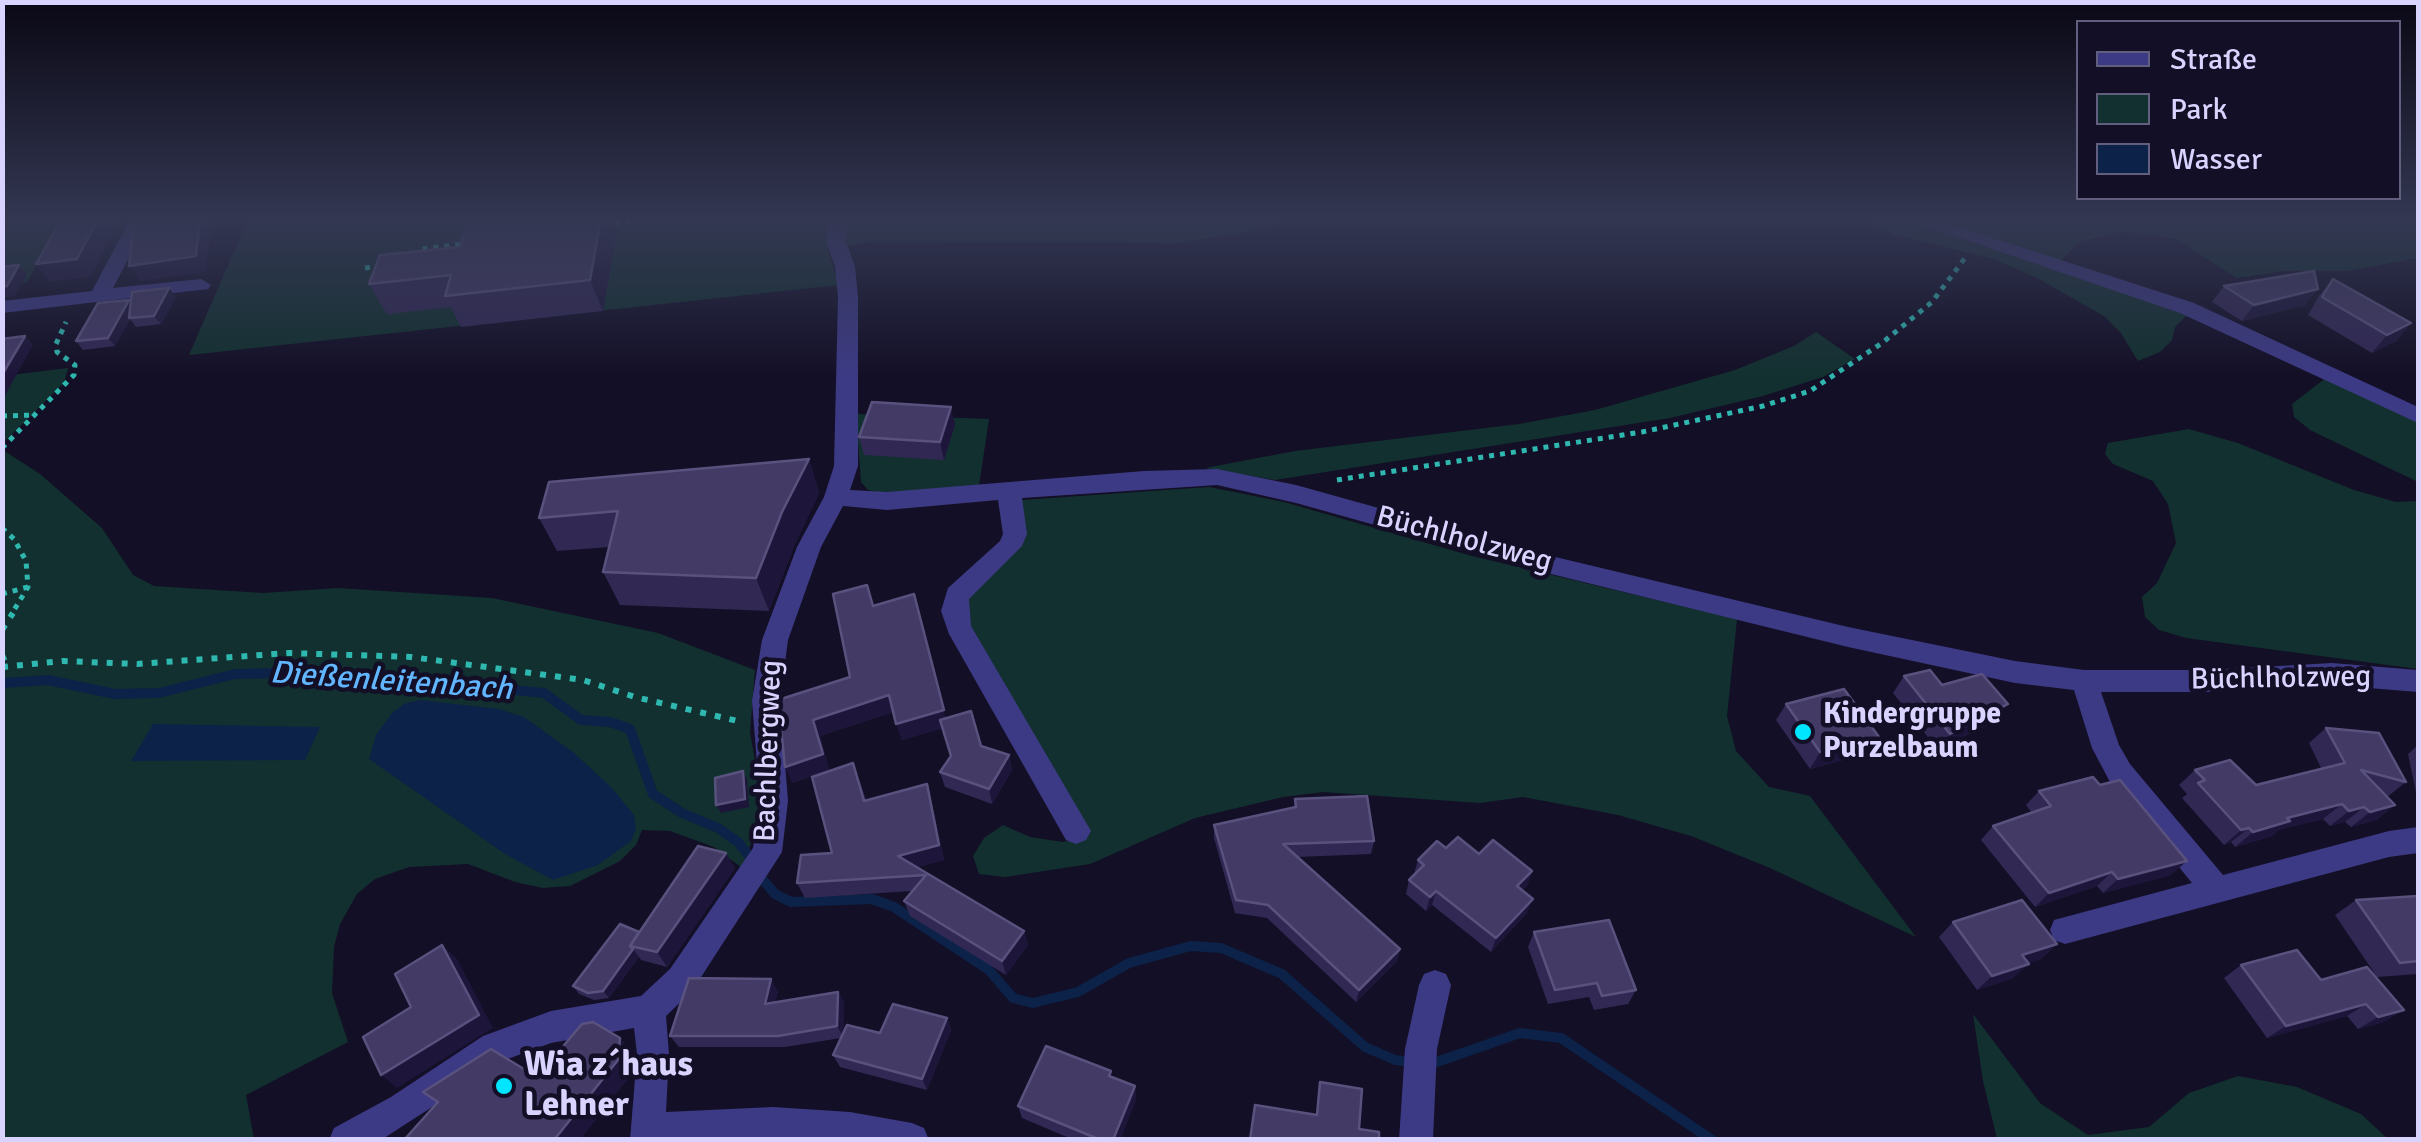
<!DOCTYPE html>
<meta charset="utf-8">
<style>
body{margin:0}
#map{position:relative;width:2421px;height:1142px;overflow:hidden;background:#130f26;font-family:Signika,sans-serif}
canvas{display:block}
.frame{position:absolute;inset:0;border:5px solid #d9d4ff;pointer-events:none}
.legend{position:absolute;left:2076px;top:20px;width:325px;height:180px;box-sizing:border-box;background:#130f26;border:2px solid #625e7d;margin:0;padding:12px 18px;list-style:none;font-size:30px;color:#d9d4ff}
.legend li{display:flex;align-items:center;gap:20px;height:50px}
.legend b{width:50px;border:2px solid #625e7d}
</style>
<div id="map">
<canvas width="2421" height="1142"></canvas>
<div class="frame"></div>
<ul class="legend">
<li><b style="height:12px;background:#3d3a85"></b>Straße</li>
<li><b style="height:28px;background:#12302f"></b>Park</li>
<li><b style="height:28px;background:#0c2248"></b>Wasser</li>
</ul>
</div>
<script>
const g = document.querySelector('canvas').getContext('2d');
g.lineJoin = 'round';
function paint(path, color) { g.fillStyle = color; g.fill(path, 'evenodd'); }
const toPath = rows => new Path2D(rows.map(r => 'M' + r).join(''));
function stroke(path, color, width, dash) { g.strokeStyle = color; g.lineWidth = width; g.lineCap = dash ? 'butt' : 'round'; g.setLineDash(dash || []); g.stroke(path); }
function drawText(font, color, halo, rows, align = 'center') {
  g.font = font + ' Signika,sans-serif'; g.lineWidth = 9; g.setLineDash([]); g.textBaseline = 'middle'; g.strokeStyle = halo; g.fillStyle = color; for (const [text, x, y, turn = 0] of rows) {
    g.save(); g.translate(x, y); g.rotate((+turn || 0) * Math.PI / 180); g.textAlign = isNaN(turn) ? turn : align; if (halo) g.strokeText(text, 0, 0); g.fillText(text, 0, 0); g.restore();
  }
}
const green = toPath([
 [2,219,63,219,27,282,16,284,3,277],
 [248,219,831,219,828,251,839,285,189,355],
 [848,219,1286,219,1253,231,1177,243,876,241,846,246],
 [1867,219,1904,219,2188,314,2175,327,2172,340,2160,352,2138,361,2121,333,2104,316,2037,278,1994,259,1895,235],
 [1924,219,2418,219,2418,258,2348,271,2283,271,2237,278,2176,239,2150,234,2117,232,2080,242,2059,262],
 [1816,332,1855,359,1823,377,1763,396,1670,418,1275,480,1205,468,1295,451,1519,424,1595,410,1735,370,1794,346],
 [68,368,64,383,3,443,3,376],
 [2327,377,2418,420,2418,482,2310,430,2294,417,2292,404],
 [856,414,989,419,979,486,881,493,868,490,861,482],
 [2189,429,2238,443,2354,490,2396,502,2418,501,2418,669,2186,638,2159,630,2145,617,2142,597,2157,583,2176,543,2168,504,2153,481,2113,464,2105,454,2108,443],
 [3,450,40,474,102,528,133,575,154,586,263,593,338,588,492,598,658,633,755,670,750,732,760,789,759,821,742,868,714,847,670,831,642,830,636,845,620,861,570,886,543,888,515,882,468,864,409,867,375,879,357,894,340,924,334,947,332,993,348,1042,246,1095,254,1139,3,1140],
 [1209,487,1284,502,1472,556,1737,619,1727,716,1736,751,1769,787,1810,796,1916,937,1770,868,1691,836,1618,815,1523,797,1480,803,1323,792,1283,797,1195,818,1090,864,1005,877,979,874,973,856,984,838,1003,825,1030,837,1063,842,1081,838,967,627,962,609,989,569,1022,500],
 [1973,1014,2040,1103,2088,1135,2149,1127,2189,1093,2238,1076,2297,1087,2361,1114,2388,1139,1997,1139,1983,1081]
]);
const water = toPath([
 [420,700,499,709,524,717,573,752,612,788,634,815,636,829,631,841,598,865,553,880,505,854,369,759,376,735,392,713,404,704],
 [153,724,320,727,305,760,131,761]
]);
const stream = toPath([
 [2,683,48,680,115,694,159,693,235,674,331,672,544,693,581,720,610,722,630,729,653,794,682,813,718,828,738,842,753,861],
 [759,875,775,894,791,902,872,899,894,907,989,970,1013,998,1033,1003,1078,992,1129,963,1191,946,1221,948,1282,974,1365,1047,1395,1060,1431,1064,1520,1033,1561,1038,1712,1140]
]);
const pathFar1 = toPath([
 [615,223,653,219],
 [417,257,420,249,465,244],
 [365,268,380,266],
 [2,416,33,415],
 [2,448,74,375,75,365,57,352,56,344,66,322],
 [1337,480,1642,432,1763,406,1810,391,1882,343,1932,302,1968,254],
 [2,528,14,539,26,561,28,587,11,615],
 [2,594,28,587]
]);
const path = toPath([
 [2,630,13,613],
 [2,655,7,666],
 [2,667,63,661,137,664,289,653,411,657,583,680,635,697,742,722]
]);
const minor = toPath([
 [130,219,149,219,113,288,201,279,211,285,208,289,2,313,2,301,92,291,130,219],
 [828,219,848,219,846,242,855,266,858,297,858,466,850,490,887,492,1144,471,1217,469,1296,485,1547,555,1848,627,2015,661,2084,670,2206,670,2332,663,2418,670,2418,692,2332,685,2206,692,2101,692,2119,745,2130,764,2223,875,2389,831,2418,827,2418,853,2389,857,2065,944,2054,940,2050,930,2054,920,2192,883,2110,782,2092,748,2074,690,2015,683,1848,647,1547,573,1296,503,1217,485,1022,498,1027,534,1022,546,969,599,971,626,1091,831,1086,840,1076,844,1066,840,949,634,941,611,948,588,1000,541,1003,534,998,500,887,510,843,506,821,547,788,640,780,701,788,801,782,852,692,991,666,1016,669,1054,666,1112,773,1107,850,1112,912,1123,924,1128,929,1140,630,1140,637,1054,634,1028,551,1043,505,1060,381,1140,329,1140,334,1128,391,1097,483,1036,551,1011,641,996,670,969,753,848,760,801,752,701,762,640,797,547,824,497,834,466,838,297,835,266,826,242,828,219],
 [1905,219,1934,219,2194,303,2418,407,2418,423,2180,313,1905,219],
 [1435,970,1446,974,1451,985,1437,1049,1433,1140,1399,1140,1405,1049,1419,985,1424,974,1435,970]
]);
const wall = toPath([
 [617,231,603,311,461,327,451,307,387,314,369,284],
 [2333,279,2411,323,2396,341,2372,353,2308,315,2319,296],
 [2224,286,2305,305,2242,321,2212,302],
 [169,288,176,297,161,324,136,327,130,319,115,346,83,350,76,341,131,303],
 [955,425,944,460,864,455,859,437],
 [809,459,819,493,794,546,769,611,620,605,603,572,609,547,557,551,539,518],
 [873,606,946,719,981,746,1009,755,1012,770,992,804,945,787,940,772,951,756,942,728,902,740,893,712,820,736,829,770,792,783,850,677],
 [1904,676,1942,685,1995,721,1938,750,1893,693],
 [1786,704,1879,737,1868,753,1810,769,1776,720],
 [2326,728,2406,782,2387,797,2395,805,2376,820,2351,827,2345,822,2330,826,2323,819,2278,830,2272,836,2235,847,2231,842,2224,845,2182,798,2187,794,2179,785,2195,770,2256,785,2321,768,2309,743],
 [2418,745,2418,802,2408,754],
 [859,779,866,800,931,800,944,860,917,867,1024,931,1028,945,1006,975,910,916,904,901,912,891,805,898,797,883,832,853],
 [2039,791,2171,875,2103,893,2097,886,2035,907,1981,840,1993,826,2032,813,2026,805],
 [1295,799,1374,841,1371,854,1298,857,1400,949,1397,961,1356,1002,1267,918,1235,913,1214,838,1214,825,1294,807],
 [1446,848,1479,854,1532,871,1527,886,1522,890,1527,913,1491,952,1432,905,1426,911,1406,894,1409,880,1414,874,1418,860],
 [735,868,667,967,641,960,639,957,609,998,594,1000,579,994,573,986,640,932],
 [2418,896,2418,974,2377,977,2335,915,2356,900],
 [1953,922,2057,944,2041,959,2028,963,2013,978,1977,990,1939,937],
 [1534,932,1636,990,1628,1004,1594,1010,1589,997,1548,1004,1528,947],
 [2241,965,2321,980,2367,967,2384,1022,2358,1029,2347,1016,2267,1038,2224,978],
 [778,991,775,1002,838,992,844,1003,844,1032,880,1033,947,1018,951,1030,927,1090,840,1067,833,1055,841,1038,785,1047,679,1047,670,1036],
 [1135,1086,1136,1099,1120,1140,1074,1140,1022,1118,1018,1106]
]);
const shadedWall = toPath([
 [98,219,120,219,91,277,50,282,36,264],
 [200,219,212,219,206,272,141,281,129,266],
 [601,219,612,219,617,231,603,311,590,280],
 [19,265,27,275,15,296,2,298,2,287],
 [169,288,176,297,161,324,154,316],
 [2318,289,2305,305,2242,321,2254,305],
 [129,300,136,309,115,346,108,338],
 [2411,323,2396,341,2372,353,2387,335],
 [25,336,33,345,2,401,2,375],
 [951,407,955,425,944,460,940,442],
 [809,459,819,493,794,546,769,611,756,578,782,512],
 [914,594,948,727,902,740,896,724],
 [889,695,894,712,820,736,829,770,792,783,785,767,813,720],
 [2008,704,1995,721,1938,750,1950,734],
 [1879,737,1868,753,1810,769,1820,752],
 [1009,755,1012,770,992,804,989,789],
 [743,771,747,779,749,807,721,813,716,805],
 [927,784,944,860,904,871,898,856],
 [2342,804,2323,819,2278,830,2272,836,2235,847,2253,832,2287,818],
 [2395,805,2376,820,2351,827,2370,812],
 [2364,807,2345,822,2330,826,2349,811],
 [2249,828,2231,842,2224,845,2241,830],
 [726,853,735,868,667,967,657,952],
 [2187,861,2171,875,2103,893,2118,879],
 [1532,871,1527,886,1512,900,1517,886],
 [2112,872,2097,886,2035,907,2049,893],
 [1436,891,1432,905,1426,911,1430,897],
 [1533,899,1527,913,1491,952,1496,938],
 [1024,931,1028,945,1006,975,1002,961],
 [2057,944,2041,959,2007,970,2022,955],
 [442,945,457,959,493,1028,397,1088,381,1075],
 [633,949,639,957,609,998,603,991],
 [1400,949,1397,961,1356,1002,1359,990],
 [2029,964,2013,978,1977,990,1992,976],
 [771,979,778,991,772,1015,765,1004],
 [838,992,844,1003,844,1038,837,1026],
 [2366,1004,2347,1016,2267,1038,2286,1026],
 [2404,1010,2384,1022,2358,1029,2378,1017],
 [947,1018,951,1030,927,1090,922,1079],
 [620,1038,633,1053,632,1074,580,1140,554,1140],
 [1135,1086,1136,1099,1120,1140,1113,1140]
]);
const building = toPath([
 [62,219,98,219,77,259,36,264,62,219],
 [134,219,200,219,196,256,129,266,134,219],
 [468,219,601,219,590,280,445,296,451,275,369,284,380,255,460,247,468,219],
 [19,265,7,286,2,287,2,267,19,265],
 [2314,271,2318,289,2254,305,2224,286,2314,271],
 [2333,279,2411,323,2387,335,2322,297,2333,279],
 [169,288,154,316,129,318,132,292,169,288],
 [129,300,108,338,76,341,98,303,129,300],
 [25,336,2,375,2,339,25,336],
 [872,402,951,407,940,442,859,437,872,402],
 [809,459,782,512,756,578,603,572,618,511,539,518,549,482,809,459],
 [867,585,873,606,914,594,944,710,896,724,889,695,813,720,823,754,785,767,778,700,850,677,833,594,867,585],
 [1930,670,1942,685,1982,674,2008,704,1950,734,1904,676,1930,670],
 [1844,689,1879,737,1820,752,1786,704,1844,689],
 [971,711,981,746,1009,755,989,789,940,772,951,756,940,720,971,711],
 [2326,728,2379,733,2406,782,2361,770,2395,805,2370,812,2364,807,2349,811,2342,804,2287,818,2290,821,2253,832,2249,828,2241,830,2198,783,2205,780,2195,770,2230,760,2256,785,2345,763,2326,728],
 [853,763,864,801,927,784,939,845,898,856,1024,931,1002,961,904,901,926,875,797,883,801,855,832,853,812,777,853,763],
 [743,771,745,799,716,805,715,778,743,771],
 [2093,777,2100,785,2120,780,2187,861,2118,879,2112,872,2049,893,1993,826,2051,806,2039,791,2093,777],
 [1367,796,1374,841,1283,844,1400,949,1359,990,1268,905,1236,900,1214,825,1296,807,1295,799,1367,796],
 [1458,837,1479,854,1493,840,1532,871,1517,886,1533,899,1496,938,1436,891,1430,897,1409,880,1424,865,1418,860,1437,841,1446,848,1458,837],
 [698,846,726,853,657,952,630,946,698,846],
 [2418,896,2418,961,2400,963,2356,900,2418,896],
 [2022,900,2057,944,2022,955,2029,964,1992,976,1953,922,2022,900],
 [1609,920,1636,990,1602,996,1597,983,1555,990,1534,932,1609,920],
 [620,924,639,932,630,946,633,949,603,991,588,993,573,986,620,924],
 [442,945,479,1015,381,1075,363,1037,411,1007,395,974,442,945],
 [2297,950,2321,980,2367,967,2404,1010,2378,1017,2366,1004,2286,1026,2241,965,2297,950],
 [689,978,771,979,765,1004,838,992,837,1026,778,1036,670,1036,689,978],
 [893,1004,947,1018,922,1079,833,1055,847,1025,880,1033,893,1004],
 [593,1022,620,1038,618,1060,554,1140,404,1140,438,1102,423,1092,491,1049,537,1077,582,1024,593,1022],
 [1046,1046,1111,1071,1109,1076,1135,1086,1113,1140,1101,1140,1018,1106,1046,1046],
 [1320,1082,1362,1089,1359,1129,1379,1132,1379,1140,1250,1140,1255,1105,1317,1115,1320,1082]
]);
const markers = [
 [1803,732,10,"#00e5ff"],
 [504,1086,10,"#00e5ff"]
];
const streetNames = [
 ["Büchlholzweg",1464,540,15],
 ["Büchlholzweg",2281,679,-1],
 ["Bachlbergweg",769,751,-88]
];
const poiNames = [
 ["Kindergruppe",1823,715],
 ["Purzelbaum",1823,749]
];
const waterNames = [
 ["Dießenleitenbach",391,682,4]
];
const nearPoinames = [
 ["Wia z´haus",524,1066],
 ["Lehner",524,1106]
];
paint(green, '#12302f');
paint(water, '#0c2248');
stroke(stream, '#0c2248', 10);
stroke(pathFar1, '#2fb8b0', 5, [5, 6]);
stroke(path, '#2fb8b0', 6, [6, 9]);
paint(minor, '#3d3a85');
paint(wall, '#312854');
paint(shadedWall, '#1d163a');
paint(building, '#433a66');
stroke(building, '#5a527e', 2.5);
const sky = g.createLinearGradient(0, 0, 0, 379);
sky.addColorStop(0, '#0a0815');
sky.addColorStop(0.58, '#333752');
sky.addColorStop(1, '#33375200');
g.fillStyle = sky;
g.fillRect(0, 0, 2421, 379);
for (const [x, y, r, color] of markers) { const dot = new Path2D(); dot.arc(x, y, r, 0, 2 * Math.PI); g.fillStyle = color; g.fill(dot); stroke(dot, '#130f26', 4); }
drawText('30px', '#d9d4ff', '#130f26', streetNames);
drawText('bold 30px', '#d9d4ff', '#130f26', poiNames, 'left');
drawText('italic 32px', '#62b6ff', '#130f26', waterNames);
drawText('bold 35px', '#d9d4ff', '#130f26', nearPoinames, 'left');
</script>
